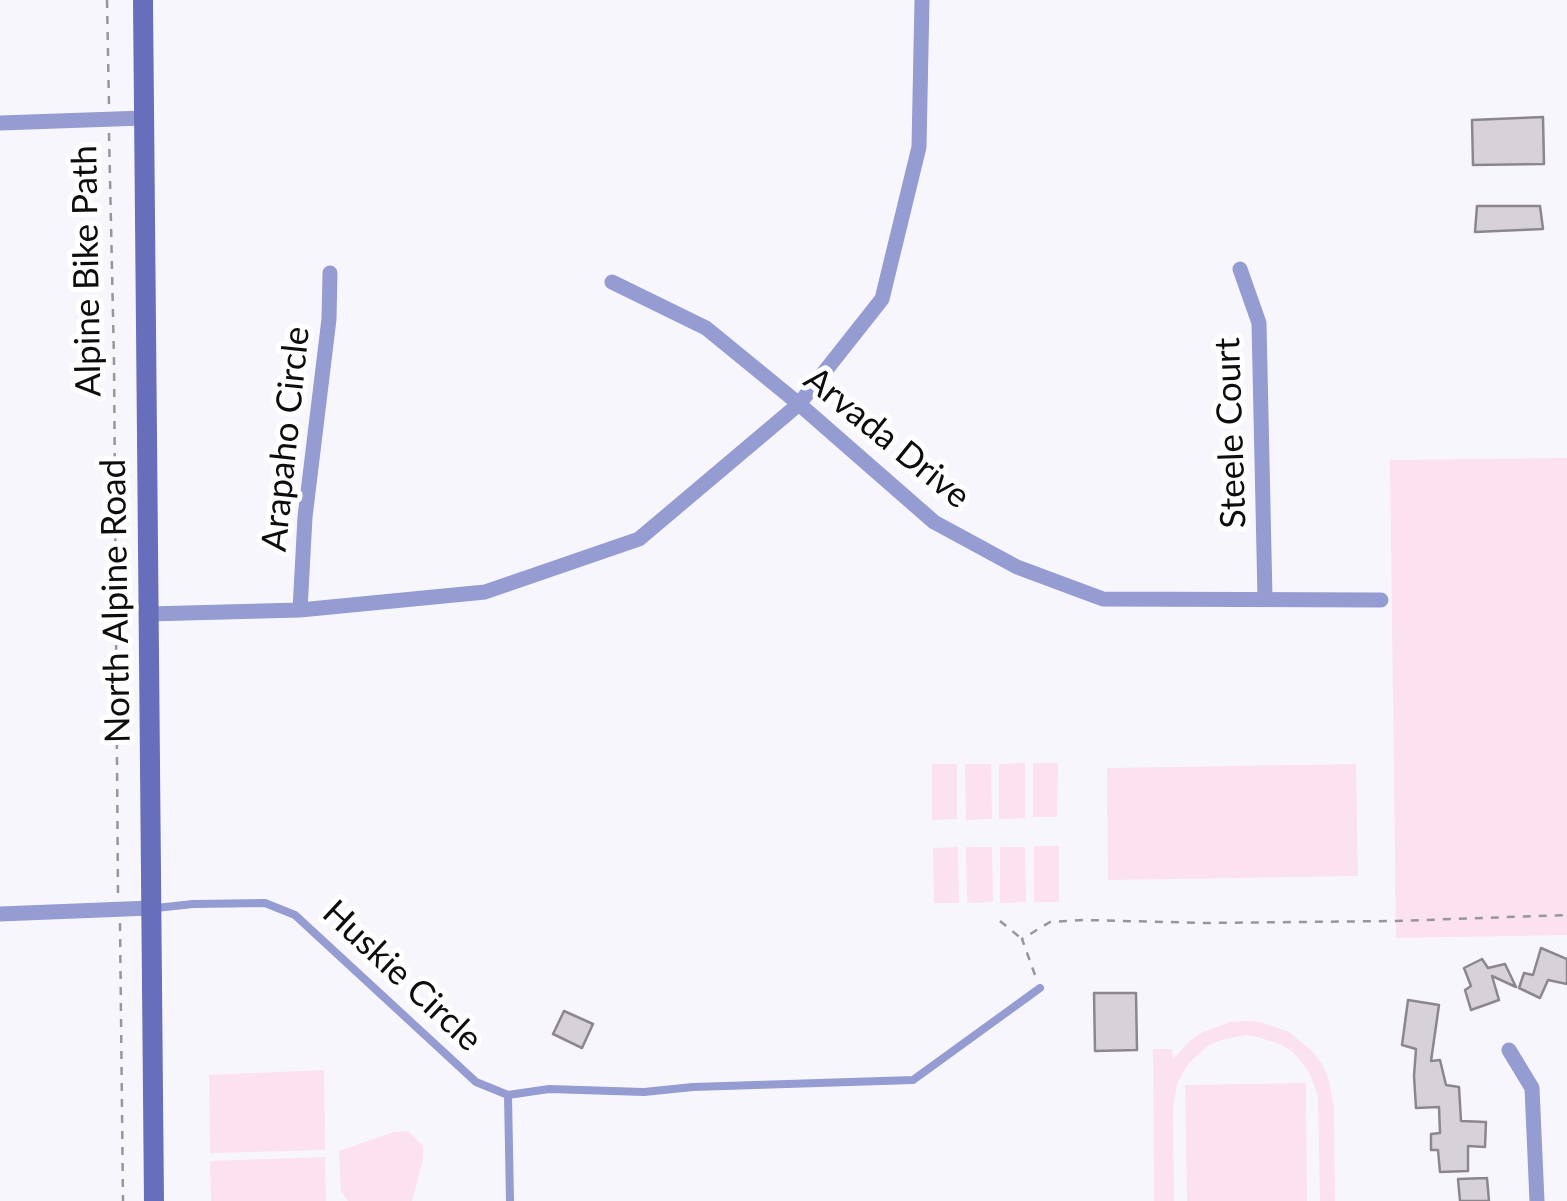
<!DOCTYPE html>
<style>
body{margin:0}
canvas{display:block;background:#f8f6fd}
</style>
<canvas width="1567" height="1201"></canvas>
<script>
const g = document.querySelector('canvas').getContext('2d');
g.lineJoin = 'round';
function paint(path, color) { g.fillStyle = color; g.fill(path, 'evenodd'); }
const toPath = rows => new Path2D(rows.map(r => 'M' + r).join(''));
function stroke(path, color, width, dash) { g.strokeStyle = color; g.lineWidth = width; g.lineCap = dash ? 'butt' : 'round'; g.setLineDash(dash || []); g.stroke(path); }
function drawText(font, color, halo, rows, align = 'center') {
  g.font = font + ' Lato,sans-serif'; g.lineWidth = 10; g.setLineDash([]); g.textBaseline = 'middle'; g.strokeStyle = halo; g.fillStyle = color; for (const [text, x, y, turn = 0] of rows) {
    g.save(); g.translate(x, y); g.rotate((+turn || 0) * Math.PI / 180); g.textAlign = isNaN(turn) ? turn : align; if (halo) g.strokeText(text, 0, 0); g.fillText(text, 0, 0); g.restore();
  }
}
const green = toPath([
 [1567,458,1567,935,1396,938,1390,460],
 [1025,763,1025,818,999,819,999,764],
 [1033,763,1058,763,1057,817,1033,817],
 [932,764,957,764,957,819,932,820],
 [965,764,991,764,992,819,966,820],
 [1356,764,1358,876,1108,880,1107,768],
 [1034,846,1059,846,1059,902,1034,902],
 [958,847,959,903,934,903,933,848],
 [966,847,992,847,993,902,967,903],
 [1000,847,1025,847,1026,902,1000,903],
 [1245,1021,1260,1022,1289,1032,1312,1051,1322,1064,1328,1077,1334,1107,1335,1201,1320,1201,1318,1096,1309,1072,1293,1052,1282,1045,1258,1037,1246,1035,1221,1040,1209,1045,1190,1062,1183,1072,1177,1084,1173,1108,1174,1201,1154,1201,1153,1049,1172,1049,1173,1059,1189,1042,1201,1033,1230,1022],
 [324,1070,325,1150,210,1153,209,1075],
 [1306,1083,1307,1201,1187,1201,1185,1085],
 [408,1131,423,1146,423,1160,412,1201,348,1201,341,1191,339,1151,394,1132],
 [325,1157,326,1201,211,1201,210,1161]
]);
const building = toPath([
 [1543,117,1544,164,1473,165,1472,120,1543,117],
 [1477,206,1540,206,1543,229,1475,232,1477,206],
 [1541,948,1567,959,1567,984,1548,980,1540,998,1519,988,1524,973,1533,975,1541,948],
 [1482,959,1488,968,1505,964,1516,987,1492,976,1499,1000,1471,1010,1465,990,1471,986,1464,968,1482,959],
 [1094,993,1136,993,1137,1050,1095,1051,1094,993],
 [1408,1000,1439,1005,1431,1061,1440,1060,1446,1085,1459,1087,1461,1121,1486,1122,1485,1147,1468,1146,1468,1171,1440,1172,1438,1150,1431,1150,1431,1134,1440,1133,1439,1107,1416,1108,1414,1076,1416,1049,1402,1045,1408,1000],
 [564,1011,593,1024,582,1048,553,1034,564,1011],
 [1487,1178,1489,1201,1460,1201,1458,1179,1487,1178]
]);
const path = toPath([
 [107,0,109,105],
 [109,133,114,360,118,895],
 [1000,921,1022,939],
 [120,923,123,1201],
 [1035,975,1022,939,1050,922,1085,920,1207,923,1396,921,1567,915]
]);
const service = toPath([
 [156,908,193,904,265,903,295,915,476,1082,508,1095,510,1201],
 [508,1095,549,1089,644,1092,693,1087,913,1080,1040,988]
]);
const minor = toPath([
 [0,123,144,118],
 [1240,269,1259,323,1265,598],
 [612,282,706,328,799,404,934,522,1017,567,1103,599,1381,600],
 [300,610,305,517,329,319,330,273],
 [148,614,300,610,485,592,639,539,799,404,882,299,919,147,922,0],
 [0,914,151,908],
 [1509,1050,1532,1088,1537,1201]
]);
const secondary = toPath([
 [143,0,154,1201]
]);
const streetNames = [
 ["Alpine Bike Path",87,271,-91],
 ["Steele Court",1231,433,-92],
 ["Arvada Drive",887,438,39],
 ["Arapaho Circle",286,439,-84],
 ["North Alpine Road",116,601,-91],
 ["Huskie Circle",402,976,43]
];
paint(green, '#fce1ef');
paint(building, '#d7d2d8');
stroke(building, '#8c878d', 2.5);
stroke(path, '#98969b', 2.5, [8, 8]);
stroke(service, '#949cd1', 8);
stroke(minor, '#949cd1', 15);
stroke(secondary, '#676ebb', 20);
drawText('35px', '#0d0c0e', '#fff', streetNames);
</script>
